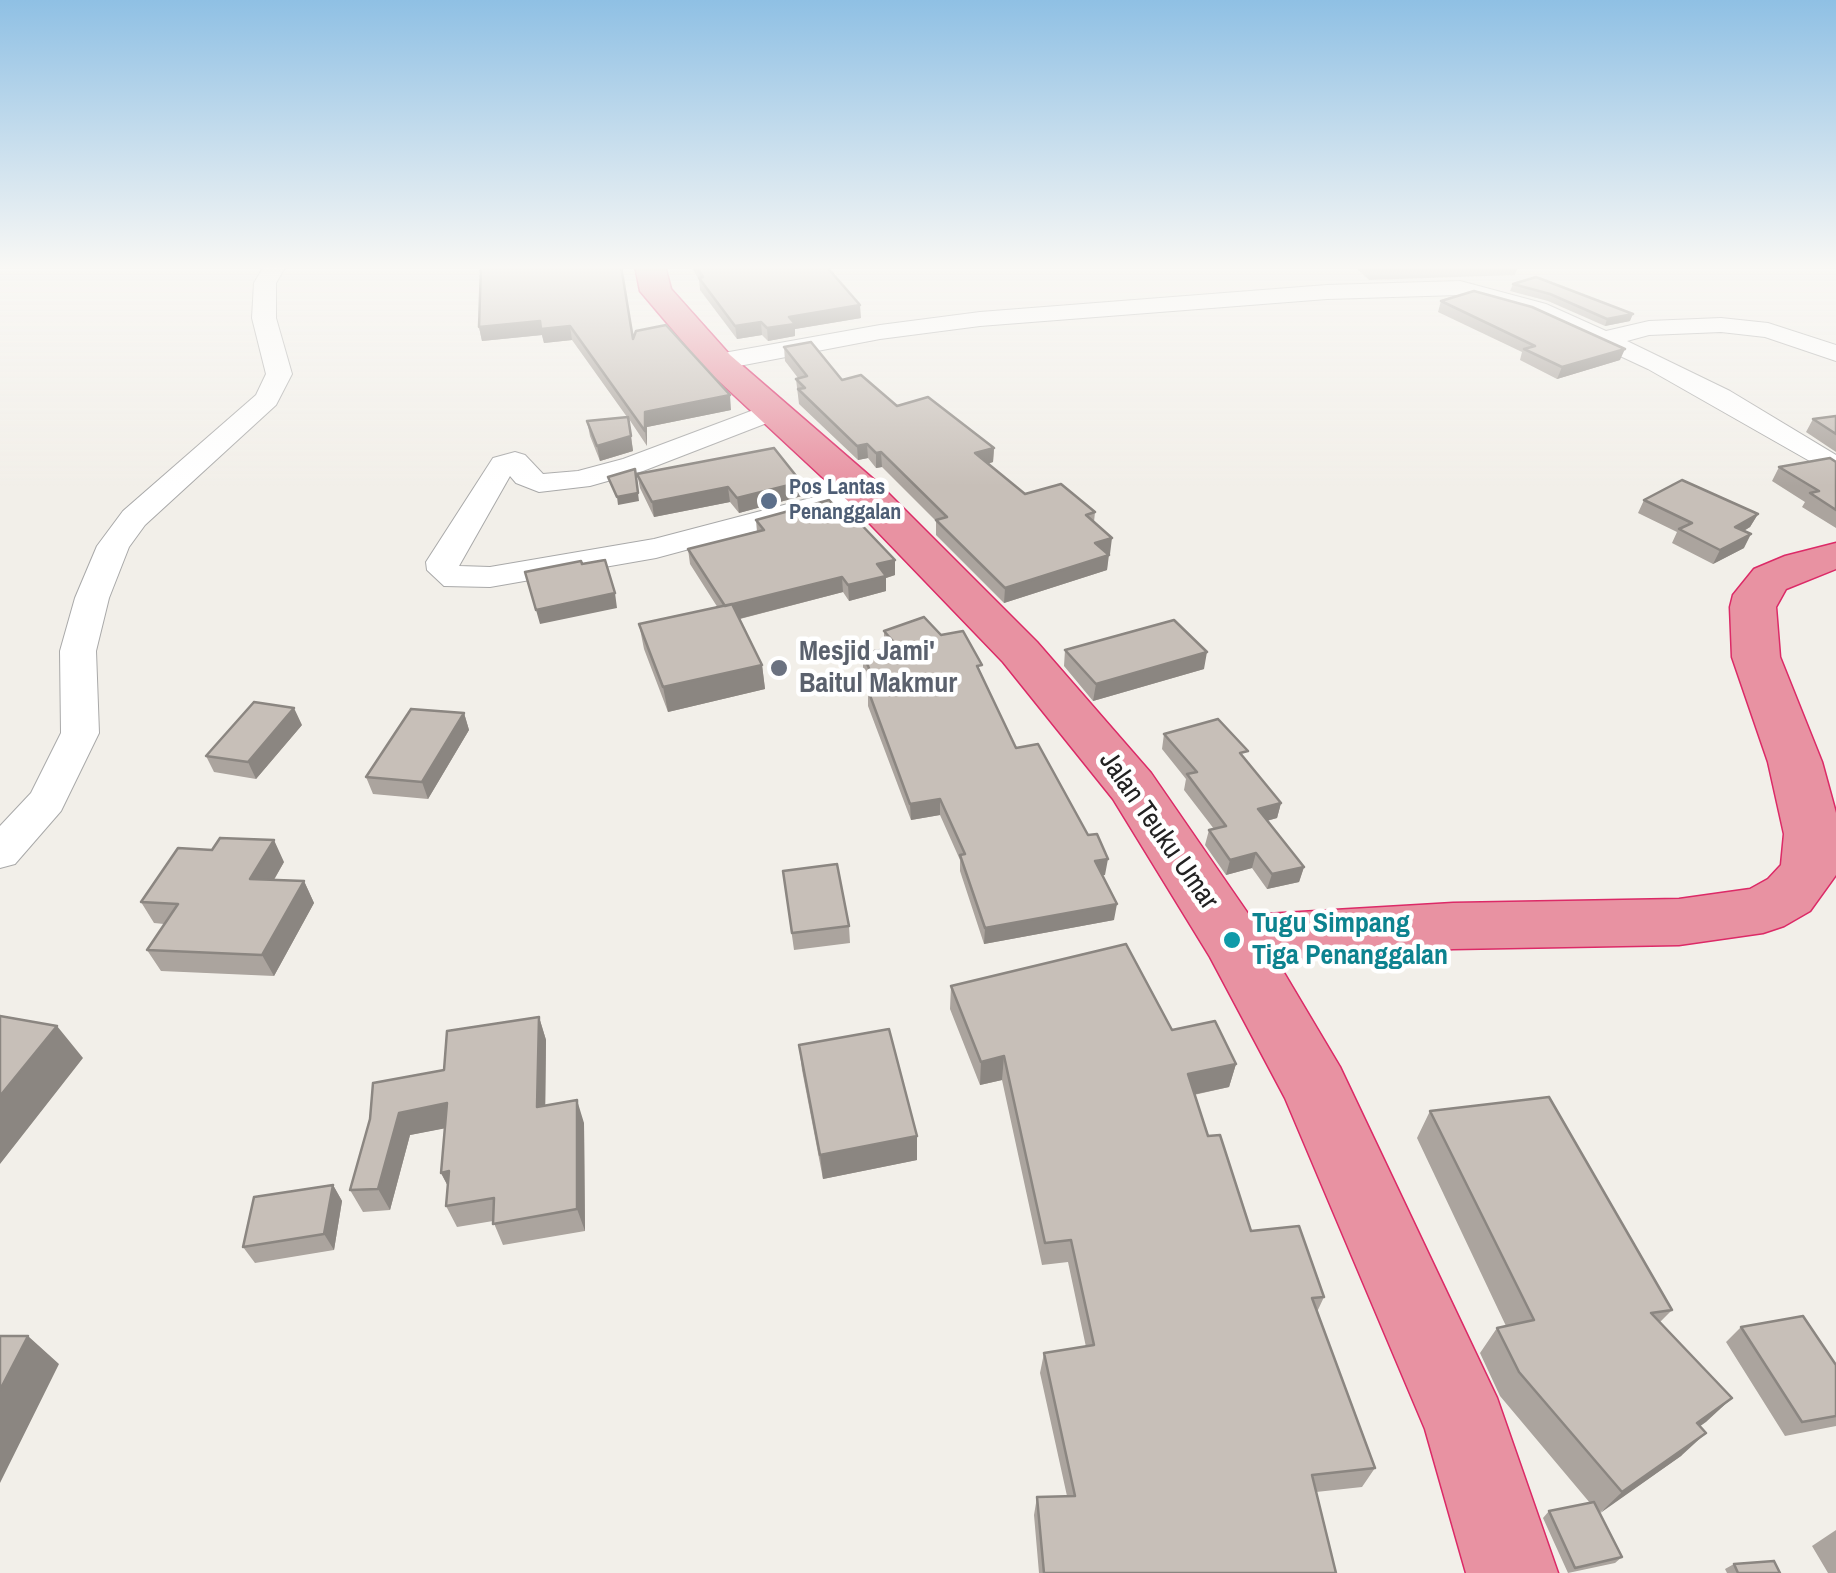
<!DOCTYPE html>
<style>
body{margin:0}
canvas{display:block;background:#f2efe9}
</style>
<canvas width="1836" height="1573"></canvas>
<script>
const g = document.querySelector('canvas').getContext('2d');
g.lineJoin = 'round';
const toPath = rows => new Path2D(rows.map(r => 'M' + r).join(''));
function stroke(path, color, width, dash) { g.strokeStyle = color; g.lineWidth = width; g.lineCap = dash ? 'butt' : 'round'; g.setLineDash(dash || []); g.stroke(path); }
function paint(path, color) { g.fillStyle = color; g.fill(path, 'evenodd'); }
function drawText(font, color, halo, rows, align = 'center') {
  g.font = font + ' "Archivo Narrow",sans-serif'; g.lineWidth = 9; g.setLineDash([]); g.textBaseline = 'middle'; g.strokeStyle = halo; g.fillStyle = color; for (const [text, x, y, turn = 0] of rows) {
    g.save(); g.translate(x, y); g.rotate((+turn || 0) * Math.PI / 180); g.textAlign = isNaN(turn) ? turn : align; if (halo) g.strokeText(text, 0, 0); g.fillText(text, 0, 0); g.restore();
  }
}
const street = toPath([
 [264,266,286,266,276,283,276,318,292,374,276,405,145,525,129,547,109,598,96,651,99,733,61,811,15,864,0,868,0,826,31,793,61,733,60,651,75,598,97,546,123,511,256,395,266,374,252,318,254,283,264,266],
 [1460,281,1546,304,1606,331,1649,321,1721,318,1768,323,1836,345,1836,361,1765,337,1721,332,1649,335,1627,341,1730,391,1836,455,1836,476,1648,369,1530,314,1459,295,1327,299,980,326,880,339,718,370,705,362,718,354,880,325,980,312,1327,285,1460,281],
 [775,402,785,404,789,410,785,416,643,471,590,486,539,492,516,483,510,476,459,566,490,567,654,539,864,484,875,487,879,493,875,499,656,558,490,587,444,586,427,570,426,562,493,458,515,452,525,455,543,474,578,471,623,459,775,402]
]);
const highway = toPath([
 [635,266,665,266,671,289,730,355,879,484,1037,642,1151,773,1249,915,1453,903,1679,899,1750,889,1768,879,1781,865,1784,834,1768,762,1732,657,1730,607,1733,595,1754,569,1785,556,1836,543,1836,569,1786,589,1776,607,1780,657,1822,762,1836,813,1836,875,1810,911,1784,926,1763,933,1679,945,1453,949,1277,961,1340,1067,1497,1398,1558,1573,1466,1573,1425,1429,1285,1098,1210,957,1113,799,1003,662,849,502,706,369,640,291,635,266]
]);
const wall = toPath([
 [481,266,633,339,731,410,647,427,647,446,629,419,633,451,600,461,590,436,587,421,627,417,572,340,544,343,542,335,482,341,479,327],
 [691,266,826,266,861,318,795,329,795,336,768,341,762,335,737,339,700,290,699,280],
 [1354,266,1518,266,1515,275,1369,280],
 [1536,277,1630,321,1605,326,1548,301,1510,291,1513,284],
 [1441,301,1620,360,1557,379,1520,360,1522,352,1438,312],
 [784,347,842,380,994,448,993,462,988,464,1025,494,1095,512,1094,522,1110,554,1108,554,1107,570,1004,603,936,535,936,521,882,467,876,468,868,458,858,460,799,404,796,379,798,378,785,361],
 [1836,416,1836,452,1806,432,1813,419],
 [1836,462,1836,528,1802,507,1805,502,1772,481,1779,467],
 [637,474,801,482,802,496,739,513,730,502,654,517,640,488],
 [1644,500,1758,514,1750,527,1744,531,1744,548,1713,564,1672,543,1677,532,1638,513],
 [756,520,895,575,886,578,886,591,849,601,843,592,740,619,762,665,765,689,668,712,644,649,639,624,718,608,690,564,688,549,757,532],
 [884,631,982,677,1016,748,1105,875,1102,875,1114,920,984,944,960,871,960,860,940,815,911,820,868,706,868,690,871,689,863,669,863,653,886,649,884,646],
 [1065,650,1204,669,1093,701,1064,666],
 [464,713,469,730,428,799,373,794,366,777],
 [302,725,256,779,214,772,206,756],
 [1164,734,1245,760,1281,803,1277,818,1267,821,1304,867,1299,882,1267,889,1252,868,1226,875,1205,845,1209,830,1214,829,1184,790,1186,779,1162,749],
 [284,862,274,880,304,881,314,903,274,976,161,971,147,950,164,924,154,923,141,902],
 [783,871,849,926,850,943,794,950],
 [951,986,1172,1030,1236,1064,1229,1087,1194,1095,1208,1136,1251,1231,1324,1297,1317,1312,1375,1468,1362,1487,1316,1492,1336,1573,1039,1573,1034,1515,1037,1497,1067,1496,1040,1373,1044,1353,1086,1347,1068,1262,1042,1265,1002,1080,980,1085,950,1009],
 [539,1017,546,1040,545,1105,584,1123,585,1231,503,1245,493,1221,457,1227,446,1206,448,1186,441,1173,445,1128,410,1135,390,1210,363,1212,350,1190,444,1070],
 [799,1045,917,1136,917,1160,823,1179,802,1070],
 [1430,1111,1672,1310,1660,1322,1732,1398,1700,1426,1681,1456,1599,1513,1622,1557,1615,1563,1568,1573,1543,1518,1549,1511,1590,1503,1500,1396,1480,1353,1497,1328,1506,1326,1417,1138],
 [333,1185,342,1201,334,1250,255,1263,243,1247],
 [1741,1327,1836,1365,1836,1426,1785,1436,1726,1342],
 [1836,1530,1836,1573,1828,1573,1812,1546],
 [1734,1564,1780,1573,1727,1573,1725,1569]
]);
const shadedWall = toPath([
 [860,305,861,318,795,329,795,336,768,341,767,328,789,317],
 [1633,314,1630,321,1605,326,1607,319],
 [540,321,570,326,572,340,544,343,542,335,482,341,479,327],
 [761,322,762,335,737,339,735,326],
 [1625,349,1620,360,1557,379,1562,367],
 [730,395,731,410,647,427,647,446,645,431,645,412],
 [628,417,633,451,600,461,597,446],
 [867,444,868,458,858,460,857,446],
 [994,448,993,462,975,467,975,453],
 [881,452,882,467,876,468,876,453],
 [636,477,639,501,618,505,617,497],
 [801,482,802,496,739,513,737,498],
 [728,487,730,502,654,517,652,502],
 [1758,514,1750,527,1728,540,1735,527],
 [1751,534,1744,548,1713,564,1720,550],
 [1112,538,1110,554,1093,558,1095,543],
 [1109,555,1107,570,1004,603,1005,588],
 [895,560,895,575,886,578,886,591,849,601,848,585,877,564],
 [842,577,843,592,727,622,725,607],
 [615,593,617,608,540,624,536,610],
 [1207,652,1204,669,1093,701,1096,684],
 [762,665,765,689,668,712,663,687],
 [294,708,302,725,256,779,248,762],
 [464,713,469,730,428,799,422,782],
 [940,799,940,815,911,820,910,804],
 [1281,803,1277,818,1254,824,1258,809],
 [274,840,284,862,262,900,250,879],
 [1256,853,1252,868,1226,875,1230,860],
 [1108,859,1105,875,1093,877,1095,861],
 [1304,867,1299,882,1267,889,1272,874],
 [304,881,314,903,274,976,262,955],
 [1117,904,1114,920,984,944,985,928],
 [539,1017,546,1040,545,1129,537,1107],
 [57,1026,83,1058,0,1164,0,1096],
 [1004,1056,1002,1080,980,1085,981,1062],
 [1236,1064,1229,1087,1182,1097,1188,1074],
 [577,1100,584,1123,585,1231,577,1209],
 [447,1103,457,1126,410,1135,390,1210,378,1189,399,1113],
 [917,1136,917,1160,823,1179,820,1155],
 [449,1171,452,1194,441,1173],
 [333,1185,342,1201,334,1250,324,1234],
 [28,1336,59,1364,0,1483,0,1390],
 [1732,1398,1706,1422,1672,1446,1697,1423],
 [1706,1433,1681,1456,1599,1514,1622,1492]
]);
const building = toPath([
 [481,266,621,266,633,339,636,331,666,325,730,395,645,412,645,431,570,326,541,329,540,321,479,327,481,266],
 [696,266,826,266,860,305,789,317,795,324,767,328,761,322,735,326,699,278,703,277,696,266],
 [1369,266,1467,266,1372,269,1369,266],
 [1536,277,1633,314,1607,319,1550,294,1513,284,1536,277],
 [1474,291,1532,307,1625,349,1562,367,1524,349,1535,346,1441,301,1474,291],
 [811,342,842,380,861,375,897,406,928,397,994,448,975,453,1025,494,1061,484,1095,512,1086,515,1112,538,1095,543,1109,555,1005,588,936,520,947,517,881,452,876,453,867,444,857,446,798,389,805,388,796,379,807,376,784,347,811,342],
 [1836,416,1836,434,1813,419,1836,416],
 [628,417,631,436,597,446,587,421,628,417],
 [774,448,801,482,737,498,728,487,652,502,637,474,774,448],
 [1830,458,1836,462,1836,510,1810,493,1819,491,1779,467,1830,458],
 [635,469,638,493,617,497,608,477,635,469],
 [1682,480,1758,514,1735,527,1751,534,1720,550,1679,529,1692,523,1644,500,1682,480],
 [829,500,847,519,854,517,895,560,877,564,886,576,848,585,842,577,725,606,688,549,764,530,756,520,829,500],
 [605,560,615,593,536,610,525,572,581,561,582,564,605,560],
 [732,604,762,665,663,687,639,624,732,604],
 [924,617,941,635,963,631,982,665,977,666,1016,748,1038,744,1088,835,1097,834,1108,859,1095,861,1117,904,985,928,960,855,965,854,940,799,910,804,868,690,877,689,863,653,898,647,884,631,924,617],
 [1174,620,1207,652,1096,684,1065,650,1174,620],
 [254,702,294,708,248,762,206,756,254,702],
 [411,709,464,713,422,782,366,777,411,709],
 [1218,719,1248,751,1240,753,1281,803,1258,809,1304,867,1272,874,1256,853,1230,860,1209,830,1226,826,1187,774,1197,772,1164,734,1218,719],
 [220,838,274,840,250,879,304,881,262,955,147,950,178,904,141,902,178,848,212,850,220,838],
 [837,864,849,926,792,933,783,871,837,864],
 [1126,944,1172,1030,1215,1021,1236,1064,1188,1074,1208,1136,1220,1135,1251,1231,1299,1226,1324,1297,1312,1298,1375,1468,1312,1475,1336,1573,1044,1573,1037,1497,1075,1496,1044,1353,1094,1345,1071,1240,1045,1243,1004,1056,981,1062,951,986,1126,944],
 [0,1016,57,1026,0,1096,0,1016],
 [539,1017,537,1107,577,1100,577,1209,493,1224,494,1198,446,1206,449,1171,441,1173,447,1103,399,1113,378,1189,350,1190,370,1119,373,1083,444,1070,447,1031,539,1017],
 [889,1029,917,1136,820,1155,799,1045,889,1029],
 [1549,1097,1672,1310,1651,1313,1732,1398,1697,1423,1706,1433,1622,1492,1519,1372,1497,1328,1534,1320,1430,1111,1549,1097],
 [333,1185,324,1234,243,1247,254,1197,333,1185],
 [1803,1316,1836,1365,1836,1416,1802,1422,1741,1327,1803,1316],
 [0,1336,28,1336,0,1390,0,1336],
 [1594,1502,1622,1557,1575,1568,1549,1511,1594,1502],
 [1774,1561,1780,1573,1738,1573,1734,1564,1774,1561]
]);
const markers = [
 [769,501,10,"#5c6f8a"],
 [779,668,10,"#6b7280"],
 [1232,940,10,"#0f9aa8"]
];
const farServicenames = [
 ["Pos Lantas",789,488],
 ["Penanggalan",789,513]
];
const worshipNames = [
 ["Mesjid Jami'",799,652],
 ["Baitul Makmur",799,684]
];
const streetNames = [
 ["Jalan Teuku Umar",1158,831,55]
];
const cultureNames = [
 ["Tugu Simpang",1252,924],
 ["Tiga Penanggalan",1252,956]
];
stroke(street, '#a9a9a9', 2);
stroke(highway, '#dc2a67', 3);
paint(street, '#fff');
paint(highway, '#e892a2');
paint(wall, '#aba49e');
paint(shadedWall, '#8b8681');
paint(building, '#c7bfb8');
stroke(building, '#8b8681', 2.5);
const sky = g.createLinearGradient(0, 0, 0, 486);
sky.addColorStop(0, '#8fc0e4');
sky.addColorStop(0.55, '#f9f8f5');
sky.addColorStop(1, '#f9f8f500');
g.fillStyle = sky;
g.fillRect(0, 0, 1836, 486);
for (const [x, y, r, color] of markers) { const dot = new Path2D(); dot.arc(x, y, r, 0, 2 * Math.PI); g.fillStyle = color; g.fill(dot); stroke(dot, '#fff', 4); }
drawText('bold 22px', '#4e5e75', '#fff', farServicenames, 'left');
drawText('bold 28px', '#5b616d', '#fff', worshipNames, 'left');
drawText('28px', '#222', '#fff', streetNames);
drawText('bold 28px', '#0d838f', '#fff', cultureNames, 'left');
</script>
